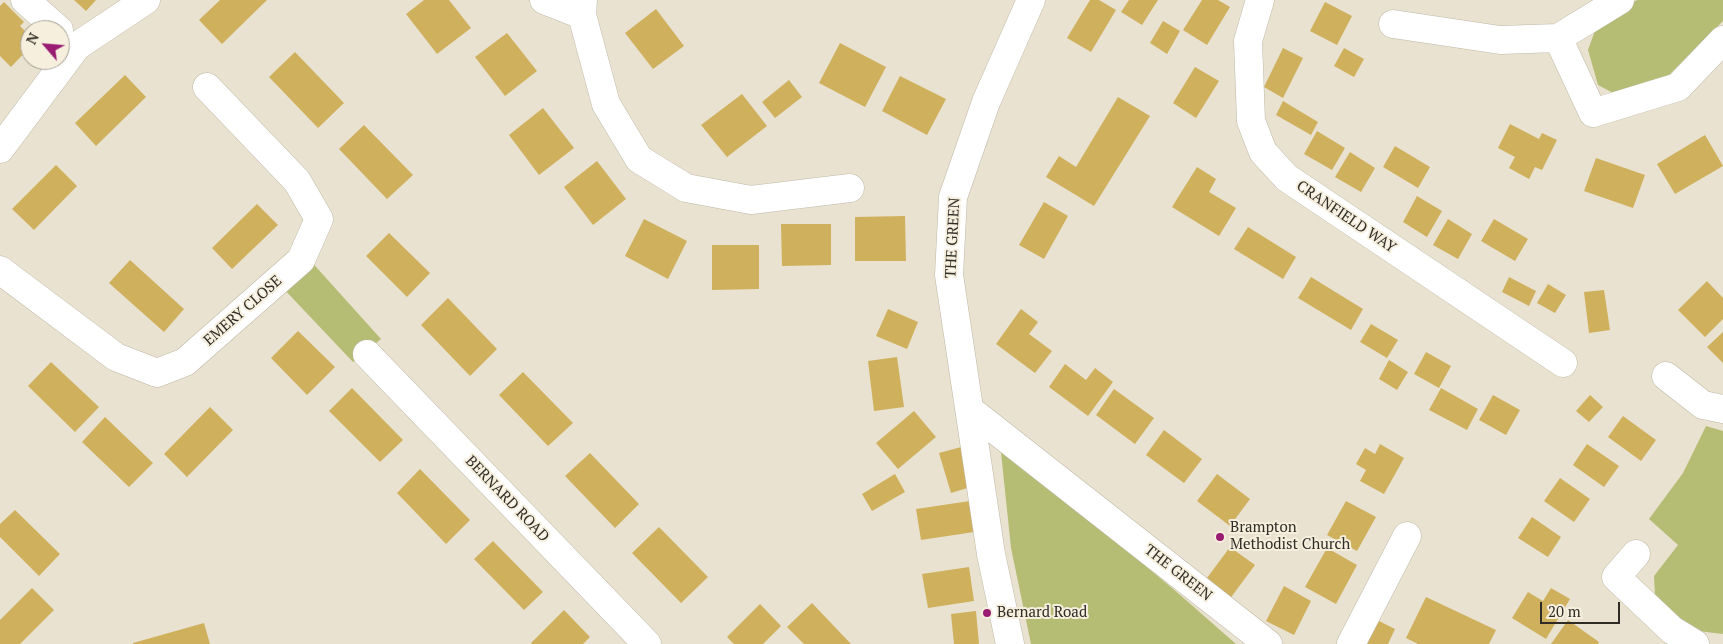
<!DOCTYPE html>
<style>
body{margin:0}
#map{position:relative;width:1723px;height:644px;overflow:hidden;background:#e9e2d0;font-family:"PT Serif",serif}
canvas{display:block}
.north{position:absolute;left:20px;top:20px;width:50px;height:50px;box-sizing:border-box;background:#f6efde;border:1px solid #a6a194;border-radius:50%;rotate:297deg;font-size:14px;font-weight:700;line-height:20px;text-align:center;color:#2f2c26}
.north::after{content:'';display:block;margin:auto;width:18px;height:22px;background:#9a1c72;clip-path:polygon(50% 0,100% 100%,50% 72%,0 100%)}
.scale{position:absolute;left:1540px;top:602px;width:80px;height:22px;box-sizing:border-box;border:2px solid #2f2c26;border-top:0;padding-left:6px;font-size:15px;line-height:18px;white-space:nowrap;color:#2f2c26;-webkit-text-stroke:4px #f6efde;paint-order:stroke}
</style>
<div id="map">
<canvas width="1723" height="644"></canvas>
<div class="north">N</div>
<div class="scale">20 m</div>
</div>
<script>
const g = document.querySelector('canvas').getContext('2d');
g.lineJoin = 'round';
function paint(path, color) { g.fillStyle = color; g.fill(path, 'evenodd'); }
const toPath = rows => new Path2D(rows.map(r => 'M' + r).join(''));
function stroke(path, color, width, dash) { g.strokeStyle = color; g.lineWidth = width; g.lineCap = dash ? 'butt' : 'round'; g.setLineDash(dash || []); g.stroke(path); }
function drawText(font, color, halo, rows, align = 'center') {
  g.font = font + ' "PT Serif",serif'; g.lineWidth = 4; g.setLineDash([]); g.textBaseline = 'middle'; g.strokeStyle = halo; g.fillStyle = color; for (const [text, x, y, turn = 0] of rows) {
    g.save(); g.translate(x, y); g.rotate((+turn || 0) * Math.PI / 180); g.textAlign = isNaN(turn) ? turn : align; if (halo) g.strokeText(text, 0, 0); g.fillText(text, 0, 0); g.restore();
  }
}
const green = toPath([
 [1637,0,1723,0,1723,21,1668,76,1617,95,1598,85,1588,50,1596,28],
 [308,258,381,339,353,362,280,285],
 [1706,426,1723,431,1723,634,1698,631,1678,620,1655,595,1654,576,1678,545,1649,519,1683,473],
 [1000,443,1179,594,1236,644,1031,644,1011,548]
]);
const building = toPath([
 [74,0,96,0,86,11],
 [220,0,267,0,222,44,199,20],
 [424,0,449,0,471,28,437,54,406,14],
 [1090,0,1099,0,1116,10,1091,52,1067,38],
 [1129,0,1158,0,1142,25,1121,12],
 [1202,0,1218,0,1230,7,1207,45,1183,30],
 [4,2,24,22,20,26,30,36,30,47,11,67,0,56,0,6],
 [1325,2,1352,16,1337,45,1310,31],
 [656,9,684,46,653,69,625,33],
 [1163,21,1180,31,1167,54,1150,43],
 [507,33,537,71,505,96,475,57],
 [840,43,886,67,865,107,819,83],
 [1283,48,1303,58,1283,98,1264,87],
 [1344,48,1364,59,1354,77,1334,66],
 [295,52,344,103,318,128,269,77],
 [1195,67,1219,81,1196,118,1173,103],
 [125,75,146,97,96,146,75,123],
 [900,76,946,99,927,135,882,111],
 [789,80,802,97,775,118,762,102],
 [742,94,767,126,727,157,701,125],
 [1118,97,1150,116,1094,206,1046,177,1059,156,1076,167],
 [1283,101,1318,122,1311,135,1276,115],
 [543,108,574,148,539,175,509,135],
 [1510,124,1539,139,1542,133,1557,140,1542,170,1535,167,1529,179,1509,168,1515,157,1498,148],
 [364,125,413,175,387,199,339,149],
 [1317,131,1345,148,1332,170,1304,154],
 [1705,135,1723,166,1675,194,1657,164],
 [1395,146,1430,167,1418,188,1383,167],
 [1350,152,1375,168,1361,192,1335,177],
 [1596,158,1645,175,1633,208,1584,191],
 [597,161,626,199,593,225,564,187],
 [56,165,77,186,34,230,12,209],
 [1197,167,1216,179,1209,192,1236,208,1219,236,1172,207],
 [1417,196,1442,211,1427,237,1403,222],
 [1044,202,1068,216,1044,259,1019,245],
 [257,204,278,225,232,269,212,248],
 [905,216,906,261,855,261,855,217],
 [644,219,687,241,668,279,625,256],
 [1448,219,1472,234,1458,259,1433,245],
 [1494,219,1528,239,1515,261,1481,241],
 [781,224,831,224,831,265,782,266],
 [1248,227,1296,257,1283,279,1234,249],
 [389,233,430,273,407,297,366,256],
 [712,245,759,245,759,289,712,290],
 [130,260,184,309,164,332,109,283],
 [1311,277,1363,309,1351,330,1298,298],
 [1509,277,1536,291,1529,306,1502,292],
 [1707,281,1723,298,1723,319,1705,337,1678,310],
 [1548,284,1566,295,1555,313,1537,303],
 [1604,290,1610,330,1589,333,1584,292],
 [448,298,497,349,470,376,421,325],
 [888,309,918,322,907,349,876,336],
 [1021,309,1038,322,1029,334,1052,351,1035,373,996,344],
 [1371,324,1398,340,1387,358,1360,342],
 [298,331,335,367,307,395,271,358],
 [1723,332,1723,363,1707,347],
 [1426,352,1451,366,1439,388,1414,374],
 [897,357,904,407,874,411,868,361],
 [1389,360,1408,372,1397,390,1379,379],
 [51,362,99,407,75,432,28,386],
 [1065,364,1086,380,1095,368,1113,382,1088,416,1049,387],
 [523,372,573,423,548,446,499,395],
 [352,388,403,440,380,462,329,411],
 [1441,388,1478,409,1467,430,1429,410],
 [1114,389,1154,418,1135,444,1096,415],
 [1493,395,1520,410,1506,435,1479,420],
 [1590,395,1603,407,1589,422,1576,411],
 [210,407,233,430,187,477,164,454],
 [914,411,936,437,898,469,876,443],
 [1623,416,1656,440,1641,461,1608,437],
 [105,417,153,463,129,487,82,442],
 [1164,430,1202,459,1184,483,1146,455],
 [1380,444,1404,458,1384,494,1360,481,1366,470,1356,464,1365,448,1375,454],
 [1587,444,1619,466,1604,487,1573,465],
 [965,446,977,485,951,493,939,453],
 [590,453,639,504,615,528,565,476],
 [420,469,470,520,446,544,397,493],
 [895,474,905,492,872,511,862,494],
 [1217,474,1250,499,1230,526,1197,501],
 [1560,478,1590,499,1574,522,1544,501],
 [970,501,974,532,921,540,916,509],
 [1346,501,1376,517,1357,551,1327,535],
 [15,510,60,554,39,576,0,537,0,524],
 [1532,517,1561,537,1548,557,1518,538],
 [659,527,708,577,681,603,632,553],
 [493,541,543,592,524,610,474,559],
 [1230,547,1255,565,1229,600,1204,582],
 [1327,548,1357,565,1336,604,1305,587],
 [969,567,974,601,928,608,922,574],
 [1284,586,1311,601,1294,635,1266,621],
 [32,588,54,610,20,644,0,644,0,620],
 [1551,588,1570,599,1546,639,1512,618,1528,592,1543,601],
 [1426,597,1496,630,1489,644,1418,644,1406,638],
 [812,603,851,644,804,644,787,627],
 [760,604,781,626,763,644,734,644,727,637],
 [564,610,590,637,583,644,532,644,531,643],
 [976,611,979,644,954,644,951,614],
 [1377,620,1395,629,1388,644,1365,644],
 [1568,620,1599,642,1598,644,1551,644],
 [204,623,210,644,133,644,133,643]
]);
const minor = toPath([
 [25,0,59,30],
 [544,0,582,15],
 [583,0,582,15,606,104,639,159,686,188,751,200,850,188],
 [1260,0,1248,41,1251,121,1263,152,1287,178,1563,363],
 [1393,24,1500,40,1558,38,1620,0],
 [1558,38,1593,113,1678,87,1723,40],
 [0,149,77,46,146,0],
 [0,270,116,357,157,373,185,362,301,260,319,219,297,181,207,87],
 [367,354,647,644],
 [1666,376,1703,405,1723,409],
 [970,410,1268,644],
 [1636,554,1616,577,1672,630,1695,644],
 [1010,644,991,554,949,275,953,197,986,102,1031,0],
 [1351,644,1407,536]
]);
const markers = [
 [1220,537,5,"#9a1c72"],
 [987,613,5,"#9a1c72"]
];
const streetNames = [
 ["CRANFIELD WAY",1346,217,34],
 ["THE GREEN",953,238,-87],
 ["EMERY CLOSE",243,311,-41],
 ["BERNARD ROAD",507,499,46],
 ["THE GREEN",1178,573,38]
];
const poiNames = [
 ["Brampton",1230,528],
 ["Methodist Church",1230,545],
 ["Bernard Road",997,613]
];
paint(green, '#b5bd74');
paint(building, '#cfb05d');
stroke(minor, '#beb8a7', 29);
stroke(minor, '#fff', 28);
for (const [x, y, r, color] of markers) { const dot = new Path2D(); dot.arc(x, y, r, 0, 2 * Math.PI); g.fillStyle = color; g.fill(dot); stroke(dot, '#f6efde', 2); }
drawText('15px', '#2f2c26', '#f6efde', streetNames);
drawText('15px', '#2f2c26', '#f6efde', poiNames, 'left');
</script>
